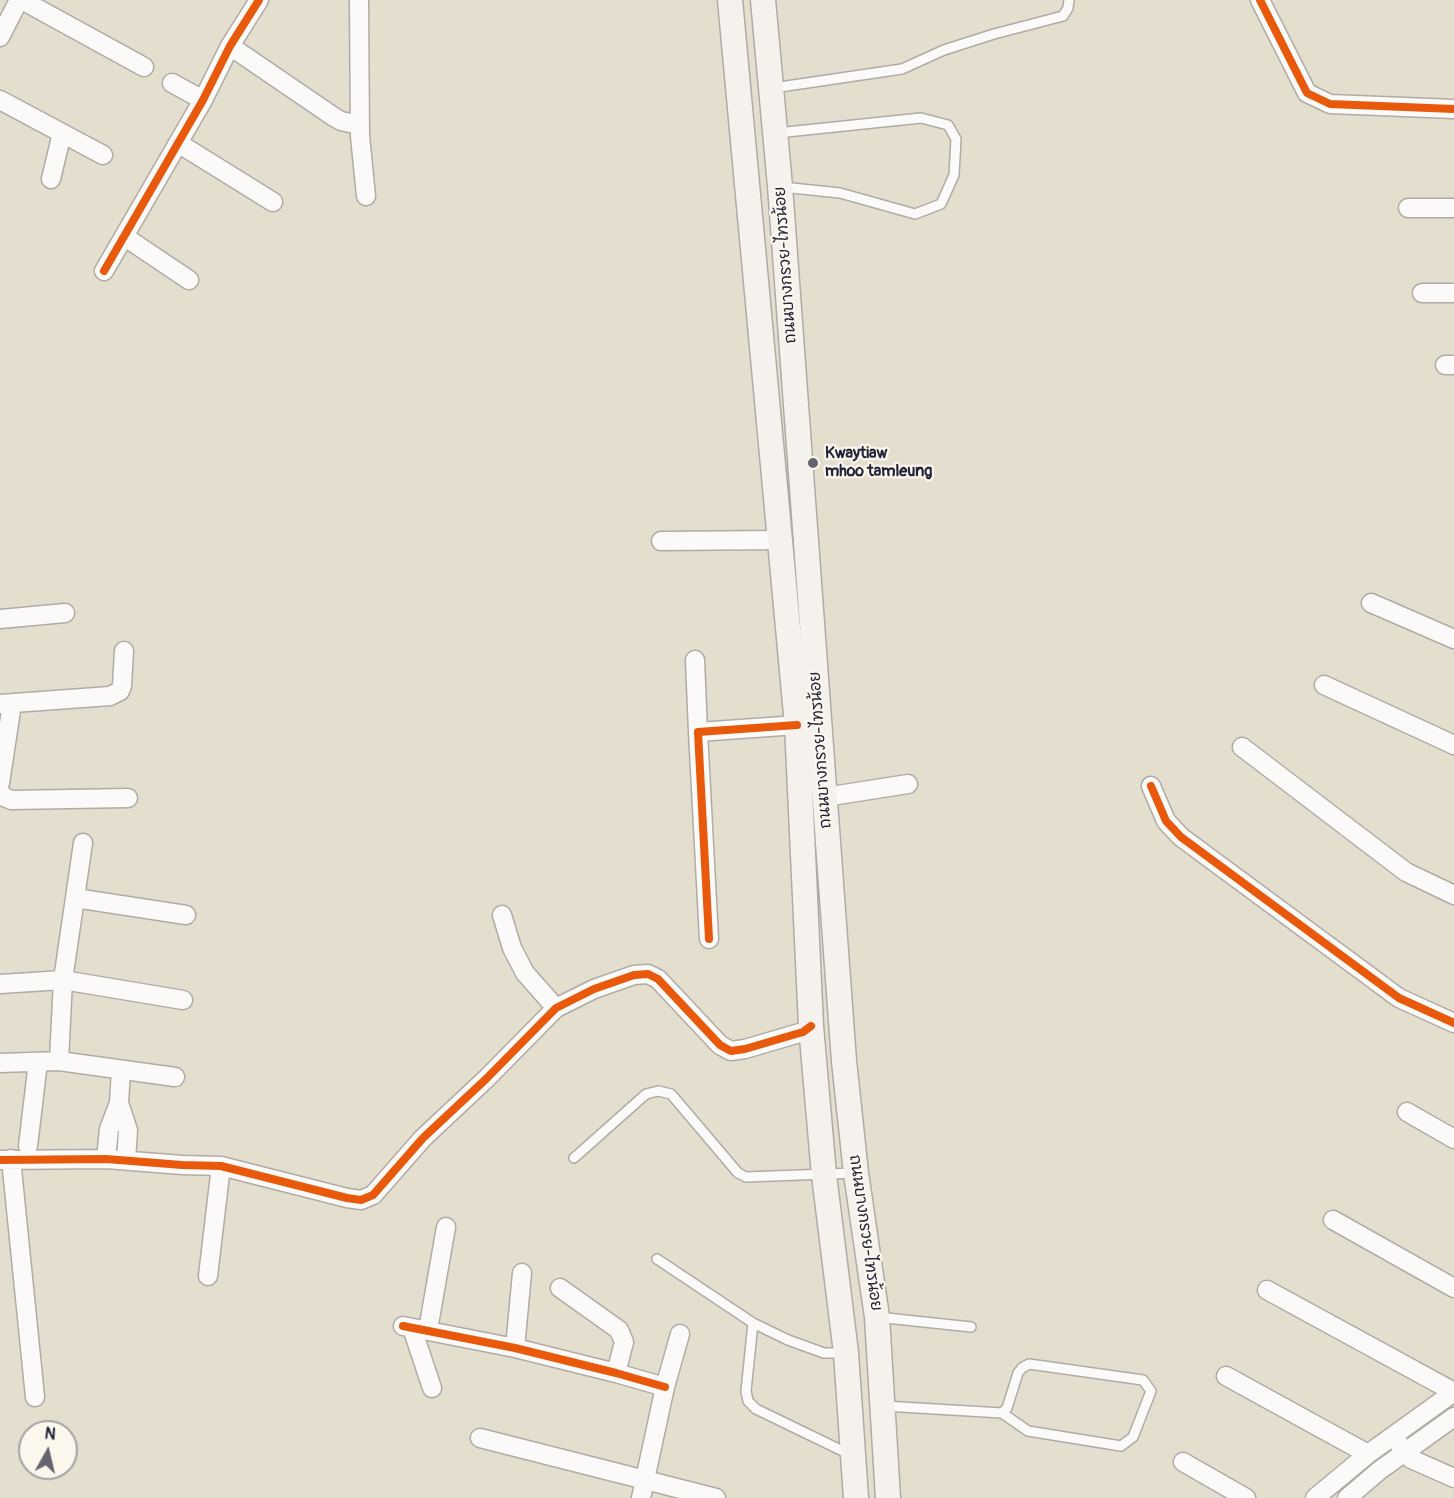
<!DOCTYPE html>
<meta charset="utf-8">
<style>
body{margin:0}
#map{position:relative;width:1454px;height:1498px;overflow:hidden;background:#e4dece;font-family:Pangolin,sans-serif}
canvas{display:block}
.north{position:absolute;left:18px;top:1420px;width:60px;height:60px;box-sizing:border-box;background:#fbf7ec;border:2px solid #a4a2a5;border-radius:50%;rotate:8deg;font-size:16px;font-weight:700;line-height:24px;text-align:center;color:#22223b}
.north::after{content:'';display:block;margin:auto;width:21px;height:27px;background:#66646e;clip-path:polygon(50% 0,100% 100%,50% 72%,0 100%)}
</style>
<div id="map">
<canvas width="1454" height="1498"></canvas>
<div class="north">N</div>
</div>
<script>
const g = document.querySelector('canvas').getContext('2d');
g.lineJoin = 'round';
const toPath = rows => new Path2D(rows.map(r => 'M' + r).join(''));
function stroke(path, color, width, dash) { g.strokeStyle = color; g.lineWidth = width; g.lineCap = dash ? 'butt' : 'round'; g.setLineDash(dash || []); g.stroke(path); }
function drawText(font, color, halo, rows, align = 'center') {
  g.font = font + ' Pangolin,"Playpen Sans Thai",sans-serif'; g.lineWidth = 4.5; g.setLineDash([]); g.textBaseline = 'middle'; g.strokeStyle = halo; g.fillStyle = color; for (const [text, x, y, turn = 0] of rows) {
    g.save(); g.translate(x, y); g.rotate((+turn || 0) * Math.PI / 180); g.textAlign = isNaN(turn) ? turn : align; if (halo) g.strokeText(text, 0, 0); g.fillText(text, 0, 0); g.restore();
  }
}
const service = toPath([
 [773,88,902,69,944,50,994,34,1063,16,1068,8,1069,0],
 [777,133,921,118,948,125,956,139,954,175,941,204,915,214,840,193,782,187],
 [574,1158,646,1094,658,1091,671,1094,738,1173,746,1177,854,1173],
 [657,1259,753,1323,788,1340,824,1353,845,1353],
 [877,1317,971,1327],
 [753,1323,746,1391,748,1401,756,1409,851,1455],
 [884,1406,1002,1413,1028,1431,1121,1446,1133,1437,1151,1391,1143,1380,1029,1364,1022,1368,1018,1373,1007,1408,1002,1413]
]);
const minor = toPath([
 [22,0,144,67],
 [359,0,360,136,366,196],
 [1260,0,1307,93,1330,104,1454,109],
 [0,37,19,0],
 [230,46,334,117,341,121,359,125],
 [172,83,203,100],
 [0,100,103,155],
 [178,143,273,202],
 [51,179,62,133],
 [1408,208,1454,208],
 [125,237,189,280],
 [104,271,203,100,230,46,259,0],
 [1422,293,1454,293],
 [1445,365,1454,365],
 [661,541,779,540],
 [1371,603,1454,639],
 [0,619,65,613],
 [695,660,698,732],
 [1324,685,1454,745],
 [0,704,110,696,120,691,122,686,124,651],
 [1242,747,1406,872,1454,895],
 [0,783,12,704],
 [1151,786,1166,821,1181,837,1399,998,1454,1023],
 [0,791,2,796,11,800,128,798],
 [825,797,908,784],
 [75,898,186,915],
 [502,915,512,948,525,973,556,1008],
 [709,939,698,732,797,725],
 [0,984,63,980,183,1000],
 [59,1061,63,980,83,843],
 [0,1063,59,1061,175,1077],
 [119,1103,128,1130,126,1160],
 [1407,1112,1454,1139],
 [28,1146,38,1062],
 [11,1159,35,1397],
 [106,1159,109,1129,119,1103,121,1070],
 [0,1160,106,1159,182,1165,221,1166,347,1198,361,1200,373,1195,423,1138,486,1079,556,1008,594,989,634,975,648,974,658,979,720,1045,731,1051,745,1049,803,1032,811,1026],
 [1333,1220,1454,1288],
 [208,1276,221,1166],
 [560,1288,619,1330,624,1342,616,1373],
 [1267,1290,1454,1392],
 [403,1326,515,1348,616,1373,665,1387],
 [412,1328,432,1388],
 [428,1330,446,1227],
 [515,1348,522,1273],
 [1226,1376,1368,1454],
 [480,1438,716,1498],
 [1399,1444,1411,1459,1454,1478],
 [1183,1462,1246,1498],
 [641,1498,665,1387,680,1334],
 [1315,1498,1368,1454,1454,1392],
 [1347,1498,1380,1470,1454,1417]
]);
const secondary = toPath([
 [730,0,797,725,811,1026,824,1175,846,1353,856,1498],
 [763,0,780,186,844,1061,856,1173,877,1317,888,1498]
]);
const cycleway = toPath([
 [1260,0,1307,93,1330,104,1454,109],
 [104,271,203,100,230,46,259,0],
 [1151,786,1166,821,1181,837,1399,998,1454,1023],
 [709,939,698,732,797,725],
 [0,1160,106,1159,182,1165,221,1166,347,1198,361,1200,373,1195,423,1138,486,1079,556,1008,594,989,634,975,648,974,658,979,720,1045,731,1051,745,1049,803,1032,811,1026],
 [403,1326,515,1348,616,1373,665,1387]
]);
const markers = [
 [813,463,6,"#66646e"]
];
const streetNames = [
 ["ถนนบางกรวย-ไทรน้อย",786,265,-94],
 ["ถนนบางกรวย-ไทรน้อย",821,750,-94],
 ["ถนนบางกรวย-ไทรน้อย",865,1233,82]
];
const poiNames = [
 ["Kwaytiaw",825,454],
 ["mhoo tamleung",825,472]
];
stroke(service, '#b0aca5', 12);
stroke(minor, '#b0aca5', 21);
stroke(secondary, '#b0aca5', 27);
stroke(service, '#fbfaf8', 9);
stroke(minor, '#fbfaf8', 18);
stroke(secondary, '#f5f2ed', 24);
stroke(cycleway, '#e8590c', 8);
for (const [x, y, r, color] of markers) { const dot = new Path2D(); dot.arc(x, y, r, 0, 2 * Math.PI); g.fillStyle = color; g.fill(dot); stroke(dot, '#fbf7ec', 2); }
drawText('16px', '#22223b', '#fbf7ec', streetNames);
drawText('bold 16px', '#22223b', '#fbf7ec', poiNames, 'left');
</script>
